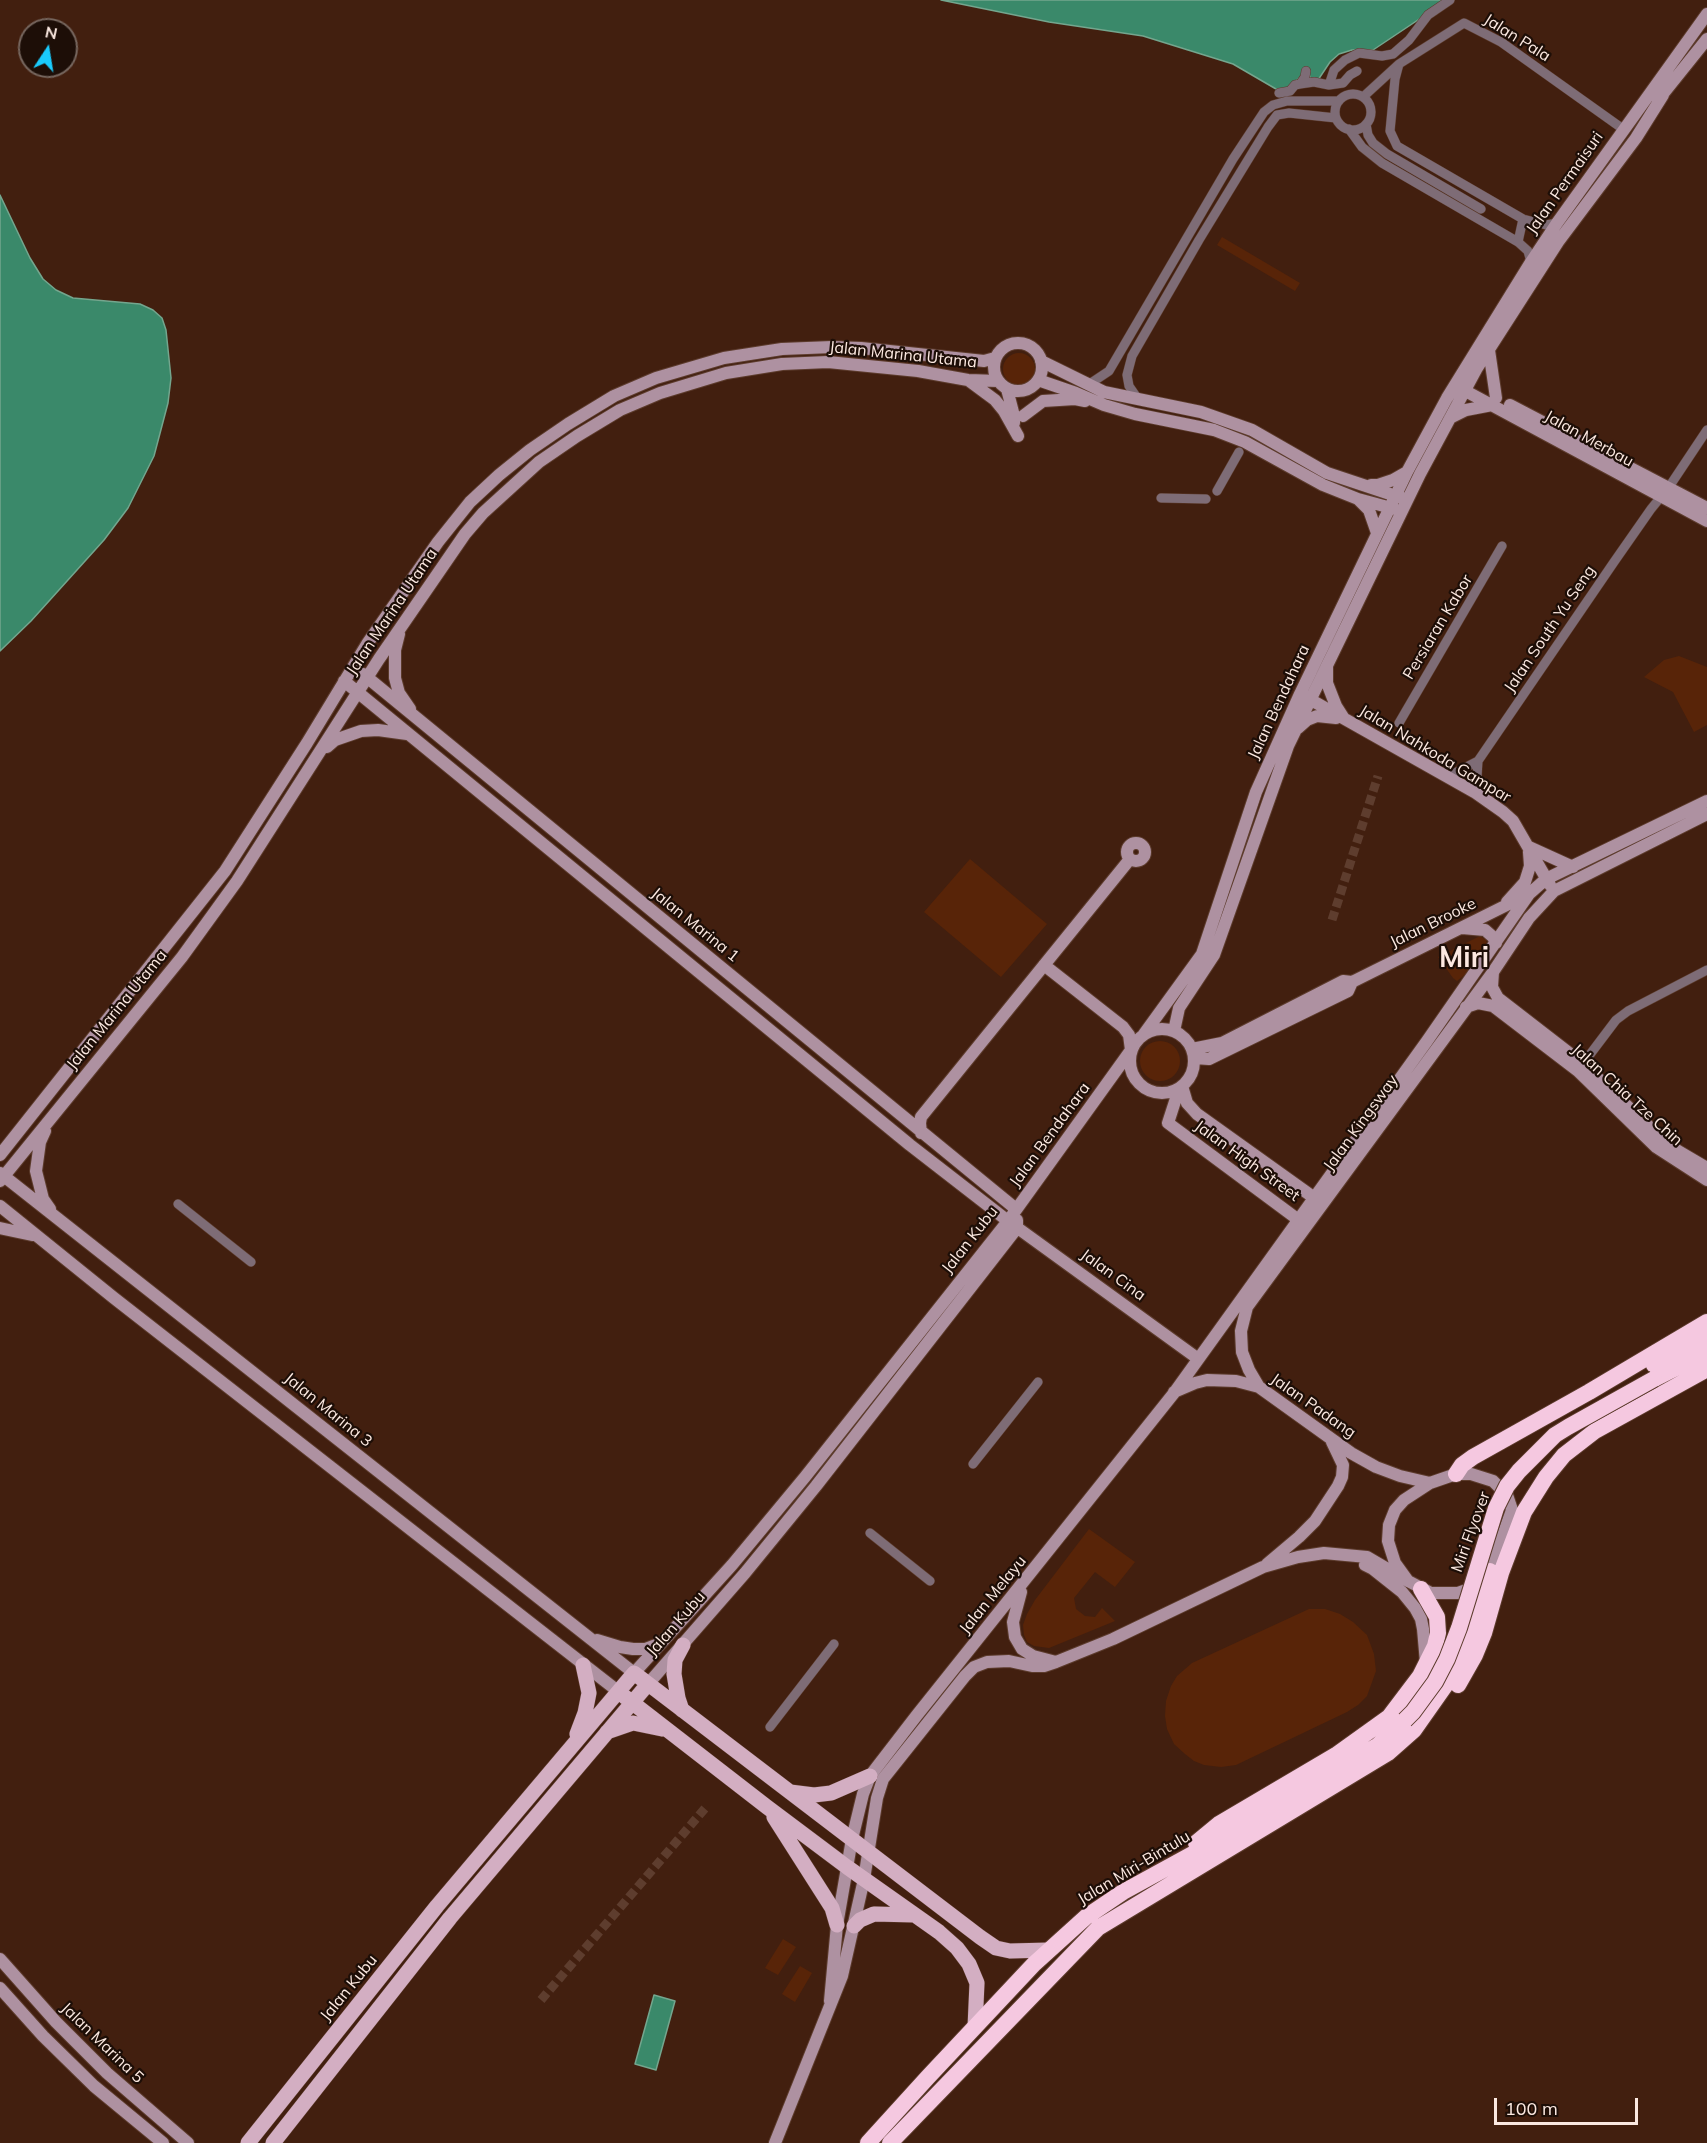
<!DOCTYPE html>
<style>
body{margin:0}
#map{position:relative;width:1707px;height:2143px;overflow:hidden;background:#421f0f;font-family:Mulish,sans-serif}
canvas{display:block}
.north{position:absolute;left:18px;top:18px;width:60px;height:60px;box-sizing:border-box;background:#1d0e07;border:2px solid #76665e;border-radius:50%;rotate:12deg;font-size:16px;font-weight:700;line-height:24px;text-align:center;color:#fce9e1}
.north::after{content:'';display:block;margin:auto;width:21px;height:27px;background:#1acafc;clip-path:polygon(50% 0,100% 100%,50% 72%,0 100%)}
.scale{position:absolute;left:1494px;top:2098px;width:144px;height:27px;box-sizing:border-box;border:3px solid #fce9e1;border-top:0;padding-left:8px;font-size:18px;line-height:21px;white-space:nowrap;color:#fce9e1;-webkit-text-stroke:4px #1d0e07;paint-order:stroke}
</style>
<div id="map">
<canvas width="1707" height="2143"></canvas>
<div class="north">N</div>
<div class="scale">100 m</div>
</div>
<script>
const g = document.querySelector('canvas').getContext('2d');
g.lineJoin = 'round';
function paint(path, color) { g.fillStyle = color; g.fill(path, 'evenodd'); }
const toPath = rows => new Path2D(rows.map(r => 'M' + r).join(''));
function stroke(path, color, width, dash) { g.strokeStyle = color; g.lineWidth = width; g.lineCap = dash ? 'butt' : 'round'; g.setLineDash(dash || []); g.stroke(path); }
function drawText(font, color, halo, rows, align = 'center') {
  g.font = font + ' Mulish,sans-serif'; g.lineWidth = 4.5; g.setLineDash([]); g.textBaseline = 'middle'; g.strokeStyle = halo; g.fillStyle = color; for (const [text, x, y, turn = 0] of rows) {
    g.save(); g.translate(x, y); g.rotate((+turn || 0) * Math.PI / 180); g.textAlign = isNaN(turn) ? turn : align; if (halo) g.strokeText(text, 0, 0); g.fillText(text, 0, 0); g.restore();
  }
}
const green = toPath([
 [1222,237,1300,283,1295,291,1217,245],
 '1003 369a16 16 0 1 1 32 0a16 16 0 1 1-32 0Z',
 [1679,656,1707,667,1707,725,1694,732,1673,692,1644,677,1664,660],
 [970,859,1047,924,1001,977,924,912],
 [1480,936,1486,940,1487,944,1466,974,1457,981,1453,978,1438,957],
 '1140 1061a20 20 0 1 1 40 0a20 20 0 1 1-40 0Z',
 [1089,1529,1135,1562,1115,1587,1095,1572,1074,1598,1076,1609,1085,1616,1095,1617,1102,1608,1115,1621,1049,1648,1034,1646,1027,1642,1024,1635,1023,1625,1027,1614,1035,1600],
 [1309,1609,1325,1609,1340,1614,1353,1622,1367,1635,1374,1654,1376,1671,1367,1696,1358,1705,1347,1712,1236,1765,1221,1767,1204,1765,1194,1761,1185,1754,1174,1744,1167,1729,1165,1716,1166,1701,1171,1686,1177,1676,1192,1663],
 [783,1939,796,1947,778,1975,765,1968],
 [800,1966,812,1973,795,2002,782,1994]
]);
const water = toPath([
 [941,0,1448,0,1373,50,1352,50,1339,54,1330,62,1318,80,1311,81,1308,70,1288,88,1276,89,1233,64,1143,36,1049,22,941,0],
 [0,195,30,258,43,279,56,290,73,298,140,304,153,310,162,318,166,330,171,378,168,403,154,456,128,508,104,540,31,621,0,651,0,195],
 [654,1995,675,2001,656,2070,635,2064,654,1995]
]);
const streetTunnel = toPath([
 [1332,920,1378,776],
 [541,2000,707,1806]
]);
const street = toPath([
 [1300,84,1305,77,1306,71],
 [1329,85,1343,83,1350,75,1357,71],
 [1279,93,1290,91,1295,85,1300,84,1314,82,1329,85,1334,70,1345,60,1359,53,1382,56,1393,54,1409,40,1428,15,1450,0],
 '1335 112a18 18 0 1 1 36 0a18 18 0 1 1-36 0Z',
 [1363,97,1399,64],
 [1366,124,1368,135,1373,143,1387,154,1481,209],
 [1349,129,1362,147,1382,163,1518,242,1528,251,1531,262],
 [1557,223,1546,225,1523,219,1397,146,1390,131,1395,79,1399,64,1464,23,1501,42,1623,129],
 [1518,242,1523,219],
 [1088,385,1109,371,1233,159,1264,112,1273,105,1287,101,1339,101],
 [1138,399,1129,386,1127,375,1132,356,1199,240,1268,127,1277,115,1289,113,1336,118],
 [1217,491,1239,452],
 [1161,498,1206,499],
 [1399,723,1502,546],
 [1447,777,1478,761,1614,562,1651,509,1669,487,1707,430],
 [1476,793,1478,761],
 [1579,1069,1616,1020,1628,1011,1707,970],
 [178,1204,251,1262],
 [973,1464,1038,1382],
 [870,1533,930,1581],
 [770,1727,834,1644]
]);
const secondary = toPath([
 [1658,100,1707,39],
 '994 367a24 24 0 1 1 48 0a24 24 0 1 1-48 0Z',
 [1489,350,1496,398],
 [1041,361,1104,392,1201,412,1252,430,1327,473,1402,498],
 [968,380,995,400,1004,411,1018,436],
 [1038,380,1076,393,1104,405,1135,414,1214,430,1245,442,1323,485,1358,499,1395,509],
 [1458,387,1707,521],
 [1007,389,1014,416,1014,423],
 [1510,405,1707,508],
 [1023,416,1043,401,1075,399,1085,401],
 [1450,418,1466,410,1492,405],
 [1371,485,1378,485,1393,480,1407,472],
 [1358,499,1369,510,1377,533],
 [399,634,395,650,395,678,399,693,410,709],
 [1327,666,1327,683,1336,706,1343,717],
 [363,674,1016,1209],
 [344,681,910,1145,1008,1221,1197,1358],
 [1304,696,1476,793,1503,812,1513,821,1550,885],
 [1298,728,1307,720,1317,716,1336,718],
 [327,747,335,740,361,731,378,730,407,734],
 '1127 852a9 9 0 1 1 18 0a9 9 0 1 1-18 0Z',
 [1529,847,1573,867],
 [1507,902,1525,882,1530,866,1529,852],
 [1462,928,1485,930,1493,937,1496,943],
 [1493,972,1492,987,1498,998,1582,1063,1661,1138,1678,1151,1707,1168],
 [1466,1007,1478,1003,1493,1006,1578,1071,1656,1147,1707,1180],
 '1130 1061a32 32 0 1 1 64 0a32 32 0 1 1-64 0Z',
 [1174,1031,1179,1008,1214,955,1288,746,1420,474,1477,368,1558,242,1636,138,1663,95],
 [1144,1034,1202,954,1256,792,1300,694,1407,472,1447,398,1531,262,1557,223,1707,14],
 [1192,1049,1222,1043,1343,981,1352,982,1529,894,1546,879,1707,801],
 [1194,1058,1209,1059,1348,991,1352,982],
 [1182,1086,1187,1103,1197,1114,1320,1202],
 [1179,1089,1168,1123,1304,1224],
 [45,1131,40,1142,36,1171,43,1199,50,1209],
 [921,1133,920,1123,921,1117,1130,859],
 [0,1155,225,871,307,743,367,644,438,542,470,502,499,475,530,450,568,424,614,396,656,378,724,358,782,349,832,347,861,348,984,361,995,358],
 [0,1173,634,1673,732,1565,805,1477,1008,1221,1131,1050,1129,1035,1123,1027,1044,965],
 [0,1181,182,957,237,881,379,659,465,534,483,513,539,462,577,436,620,410,660,393,726,373,782,364,828,362,918,371,968,380,998,381],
 [0,1206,114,1298,619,1692],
 [0,1228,32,1235],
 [1259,1387,1249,1370,1242,1352,1241,1331,1247,1307,1493,972,1529,918,1554,891,1707,814],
 [1174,1392,1195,1383,1207,1380,1236,1381,1259,1387,1351,1453,1376,1467,1400,1476,1430,1483],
 [1456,1474,1471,1474,1493,1481,1507,1495,1512,1510,1490,1571,1482,1580,1472,1588,1458,1593,1431,1593,1408,1581,1395,1563,1388,1541,1389,1525,1395,1510,1404,1500,1430,1483,1456,1474],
 [1267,1564,1299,1537,1315,1521,1338,1486,1342,1477,1343,1465,1332,1442],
 [1365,1565,1373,1569,1402,1592,1415,1608,1421,1619,1423,1629,1426,1663],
 [1021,1592,1013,1622,1015,1637,1022,1649,1033,1656,1056,1662,1113,1639,1263,1567,1298,1557,1324,1553,1367,1557,1408,1581],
 [597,1640,620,1647,633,1649,645,1649,661,1643],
 [648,1684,745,1573,816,1486,1017,1228,1017,1220],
 [0,1959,56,2022,107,2073,188,2143],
 [0,1988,43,2036,94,2086,163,2143],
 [830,2001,837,1925,852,1839,863,1794,870,1776,917,1715,1174,1393,1427,1041,1529,894],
 [775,2143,842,1976,864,1879,877,1798,883,1779,965,1676,974,1667,987,1662,1009,1661,1032,1666,1044,1666,1056,1662]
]);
const primary = toPath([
 [625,1697,767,1807,847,1867,939,1932,957,1948,969,1964,977,1983,975,2027],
 [682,1710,678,1698,674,1674,675,1660,683,1645],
 [607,1732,633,1723,662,1729],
 [577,1734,585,1713,589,1693,583,1665],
 [790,1792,814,1795,831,1793,870,1776],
 [774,1817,832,1908,837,1925],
 [854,1926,860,1920,874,1914,915,1915],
 [248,2143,437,1906,634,1673,980,1937,996,1948,1010,1951,1049,1950],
 [273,2143,450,1918,648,1684]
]);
const highway = toPath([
 [1654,1365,1707,1338],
 [1654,1379,1707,1352],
 [1456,1474,1462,1465,1473,1457,1589,1392,1707,1322],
 [1458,1685,1475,1655,1484,1633,1501,1573,1524,1512,1546,1477,1564,1455,1595,1431,1707,1369],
 [1196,1843,1219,1824,1336,1755,1389,1717,1420,1676,1435,1646,1438,1633,1437,1617,1421,1589],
 [868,2143,928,2077,1034,1964,1086,1917,1123,1892,1229,1834,1377,1746,1405,1720],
 [890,2143,1098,1928,1388,1753,1414,1730,1452,1676,1471,1630,1490,1571]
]);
const highwayBridge = toPath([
 [1405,1720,1413,1712,1435,1682,1447,1659,1459,1628,1496,1508,1507,1486,1519,1471,1555,1435,1568,1427,1654,1379]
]);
const streetNames = [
 ["Jalan Pala",1517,38,32],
 ["Jalan Permaisuri",1565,183,-55],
 ["Jalan Marina Utama",903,355,6],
 ["Jalan Merbau",1589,439,29],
 ["Jalan Marina Utama",392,612,-56],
 ["Persiaran Kabor",1438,627,-59],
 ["Jalan South Yu Seng",1550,629,-56],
 ["Jalan Bendahara",1279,702,-65],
 ["Jalan Nahkoda Gampar",1435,754,31],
 ["Jalan Brooke",1433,923,-26],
 ["Jalan Marina 1",695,925,39],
 ["Jalan Marina Utama",117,1010,-51],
 ["Jalan Chia Tze Chin",1627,1095,42],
 ["Jalan Kingsway",1361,1123,-54],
 ["Jalan Bendahara",1050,1135,-54],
 ["Jalan High Street",1247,1161,36],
 ["Jalan Kubu",970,1240,-52],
 ["Jalan Cina",1113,1275,36],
 ["Jalan Padang",1313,1406,35],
 ["Jalan Marina 3",328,1410,39],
 ["Miri Flyover",1471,1532,-70],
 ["Jalan Melayu",993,1595,-51],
 ["Jalan Kubu",676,1624,-49],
 ["Jalan Miri-Bintulu",1134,1868,-31],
 ["Jalan Kubu",349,1988,-51],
 ["Jalan Marina 5",102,2043,44]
];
const townNames = [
 ["Miri",1464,959]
];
paint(green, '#582408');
paint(water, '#3a896a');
stroke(water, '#74a68e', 1.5);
stroke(streetTunnel, '#5e3d2e', 9, [9, 4.5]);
stroke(street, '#5c3b2c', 10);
stroke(secondary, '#5c3b2c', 14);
stroke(primary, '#5c3b2c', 16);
stroke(highway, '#5c3b2c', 18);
stroke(street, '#7e6c76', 9);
stroke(secondary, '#ae91a1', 12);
stroke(primary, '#d3aec2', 15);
stroke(highway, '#f5c8e0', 16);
stroke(highwayBridge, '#5c3b2c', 18, []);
stroke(highwayBridge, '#f5c8e0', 16);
drawText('16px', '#fce9e1', '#1d0e07', streetNames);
drawText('bold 28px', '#fce9e1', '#1d0e07', townNames);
</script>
